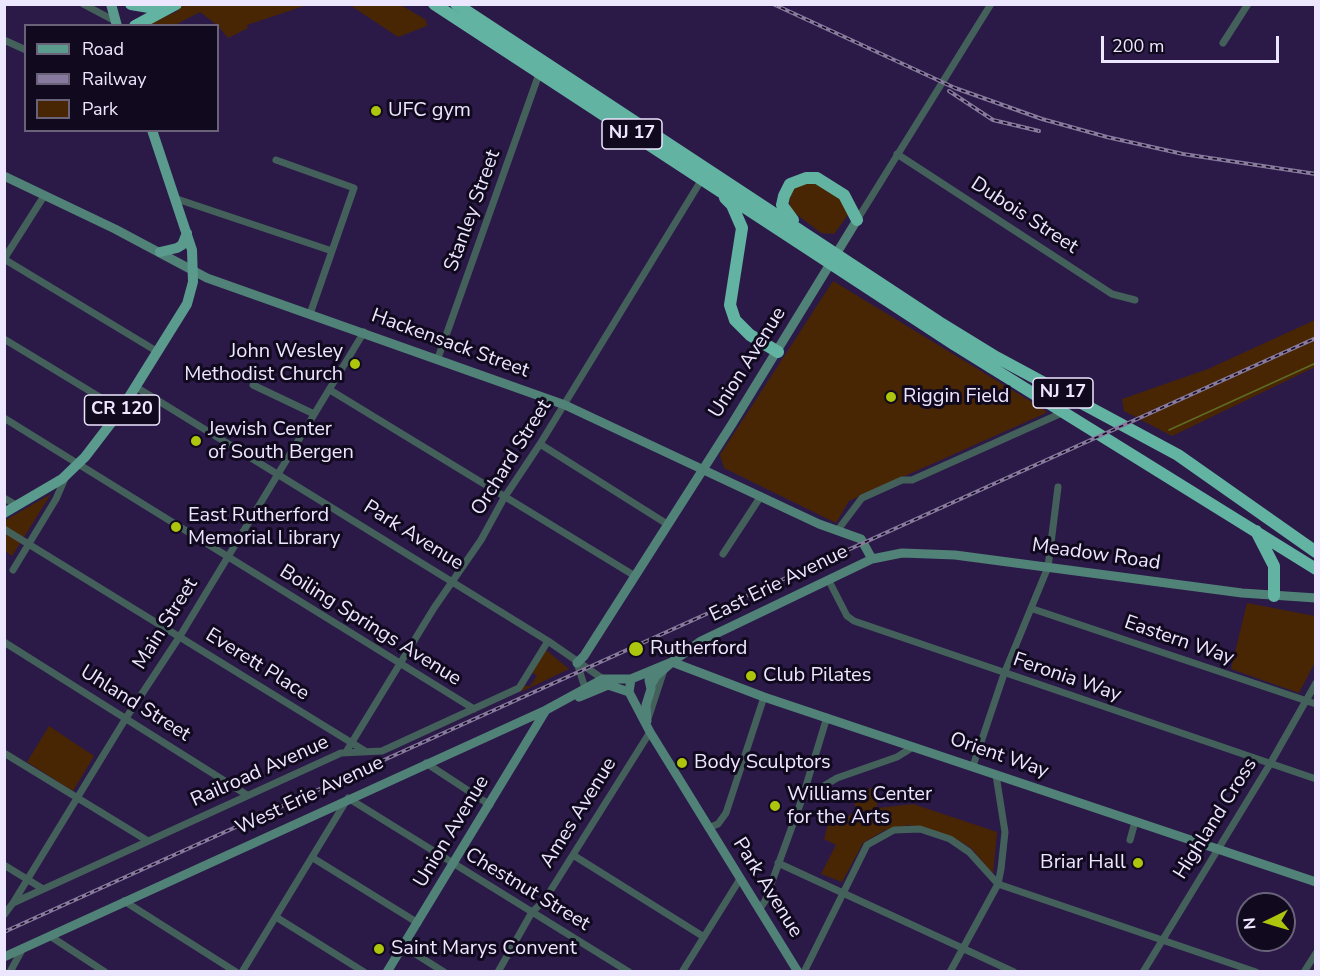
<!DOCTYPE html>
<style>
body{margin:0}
#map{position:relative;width:1320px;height:976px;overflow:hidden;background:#2b1a48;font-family:"Nunito Sans",sans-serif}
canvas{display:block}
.frame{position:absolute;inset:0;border:6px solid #ede6ff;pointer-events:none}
.legend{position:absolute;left:24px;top:24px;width:195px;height:108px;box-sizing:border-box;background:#110a1e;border:2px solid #696278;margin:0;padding:8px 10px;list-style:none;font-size:18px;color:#ede6ff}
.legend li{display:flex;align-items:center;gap:12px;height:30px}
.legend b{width:30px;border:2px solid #696278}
.north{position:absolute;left:1236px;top:892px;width:60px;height:60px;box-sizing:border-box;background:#110a1e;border:2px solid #696278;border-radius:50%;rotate:265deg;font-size:16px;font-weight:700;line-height:24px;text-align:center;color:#ede6ff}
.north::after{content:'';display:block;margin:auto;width:21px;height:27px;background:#adc60d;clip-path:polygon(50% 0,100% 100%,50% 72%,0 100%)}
.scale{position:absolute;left:1101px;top:36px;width:178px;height:27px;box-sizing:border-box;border:3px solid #ede6ff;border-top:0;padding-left:8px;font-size:18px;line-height:21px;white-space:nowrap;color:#ede6ff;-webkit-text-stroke:4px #110a1e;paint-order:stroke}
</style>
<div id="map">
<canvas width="1320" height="976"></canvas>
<div class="frame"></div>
<ul class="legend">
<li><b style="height:8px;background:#5b9b8d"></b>Road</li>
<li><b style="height:8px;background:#877a9e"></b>Railway</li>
<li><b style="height:16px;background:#492603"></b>Park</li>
</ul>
<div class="north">N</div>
<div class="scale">200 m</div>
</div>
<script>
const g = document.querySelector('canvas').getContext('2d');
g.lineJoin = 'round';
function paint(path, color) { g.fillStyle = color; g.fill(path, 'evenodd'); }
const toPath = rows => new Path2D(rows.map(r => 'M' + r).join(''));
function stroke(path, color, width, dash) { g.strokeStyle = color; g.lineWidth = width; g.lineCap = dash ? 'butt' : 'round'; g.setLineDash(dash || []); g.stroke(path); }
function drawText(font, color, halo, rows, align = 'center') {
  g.font = font + ' "Nunito Sans",sans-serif'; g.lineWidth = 6; g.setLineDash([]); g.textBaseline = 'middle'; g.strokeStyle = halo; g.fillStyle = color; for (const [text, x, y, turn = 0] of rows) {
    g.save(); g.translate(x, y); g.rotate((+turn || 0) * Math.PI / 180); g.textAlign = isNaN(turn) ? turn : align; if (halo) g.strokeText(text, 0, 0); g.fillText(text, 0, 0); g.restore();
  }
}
const green = toPath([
 [183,5,307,5,247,25,248,28,228,38,218,26,200,12,175,25,143,26,176,12],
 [350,5,401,5,426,20,427,26,398,37],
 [812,181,843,199,848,215,834,234,821,233,791,210,789,200,794,187],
 [833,281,1045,410,1046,413,849,501,836,523,724,468,720,455],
 [1315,320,1315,367,1172,436,1124,411,1122,399,1208,369],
 [51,494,12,556,5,551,4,521],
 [1247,603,1315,616,1315,662,1299,693,1231,669],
 [546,650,569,669,521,692,523,686,530,686,537,676,532,672],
 [49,726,94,756,73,791,27,762],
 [873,787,878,808,913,804,997,832,993,874,971,848,953,837,909,825,885,830,863,843,842,882,821,874,836,845,824,839,830,817,838,824,841,822,855,811,854,796]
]);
const stream = toPath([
 [1169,430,1316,363]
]);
const street = toPath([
 [83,4,115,21],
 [4,40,26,50],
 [1223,43,1248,4],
 [897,154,1112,294,1135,300],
 [276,160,354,188,310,314],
 [174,198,332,251],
 [857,220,991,4],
 [4,259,158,352],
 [4,259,44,196],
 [4,339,121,410],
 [438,358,539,74],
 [253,385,314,414],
 [136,387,548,641,603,679],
 [330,390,635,576],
 [4,418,474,709],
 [540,444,667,524],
 [4,498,18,506],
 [4,529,365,751],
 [837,531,862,498,902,480,912,480,1064,412],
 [723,554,761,496],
 [13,570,56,499,66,476],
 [829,581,847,616,854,621,1316,779],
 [1033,609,1316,704],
 [4,642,247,795],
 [577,663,585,688],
 [649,716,664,670],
 [346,752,434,608,481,540,504,498,540,444,702,179],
 [4,753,148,841],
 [426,763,490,805],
 [973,766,1004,674,1048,567,1058,487],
 [802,799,837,778,897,757,913,747],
 [708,828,718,824,726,813,764,697],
 [1130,840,1135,822],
 [573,855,704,937],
 [313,858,418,923],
 [778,863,1014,972],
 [4,865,43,889],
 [124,901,236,972],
 [13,903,126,718,180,636,364,332],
 [759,910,765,901,802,799,827,717],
 [4,915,13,903,341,753,382,751,519,688,548,641],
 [276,917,364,972],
 [50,936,105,972],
 [403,946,444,972],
 [10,972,23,948],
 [242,972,348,798,629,972],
 [498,972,532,912,544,901,650,732],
 [682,972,740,879],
 [804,972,867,845,894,830,920,829,950,839,969,852,998,884,1256,972],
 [950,972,998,884,1001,869,1005,832,996,775],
 [1143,972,1270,764,1316,683],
 [1304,972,1316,953]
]);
const secondary = toPath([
 [4,176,115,229,207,278,565,405,819,524,861,539,872,559],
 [672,662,764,697,1316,882],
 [577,663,584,656,732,424,857,220],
 [631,679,629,692,650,732,798,972],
 [651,685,656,676,672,662,701,641,872,559,902,553,955,555,1242,593,1316,598],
 [579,697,608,685,629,692],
 [647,721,646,705,651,689,649,680],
 [4,957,546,710,603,679,631,679,672,662],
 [387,972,546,710]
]);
const primary = toPath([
 [111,4,117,26],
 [160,252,177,248,182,245,187,233],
 [4,513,62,479,85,457,121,410,187,304,193,282,192,250,152,130]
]);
const highway = toPath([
 [131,4,149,7,158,4],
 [434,4,955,345,1316,569],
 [456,4,939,322,996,357,1178,455,1316,552],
 [135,26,176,4],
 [725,198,732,205,742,228,730,305,735,320,750,335,778,352],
 [793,220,782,205,784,196,790,184,806,178,817,178,844,195,857,220],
 [1256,531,1274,566,1274,596]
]);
const rail = toPath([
 [773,4,955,88,1042,119,1107,137,1183,154,1316,174],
 [949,91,993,120,1039,131],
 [4,932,1316,338]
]);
const markers = [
 [376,111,6,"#adc60d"],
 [355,364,6,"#adc60d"],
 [891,397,6,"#adc60d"],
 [196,441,6,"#adc60d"],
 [176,527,6,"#adc60d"],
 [636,649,8,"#adc60d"],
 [751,676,6,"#adc60d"],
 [682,763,6,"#adc60d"],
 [775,806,6,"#adc60d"],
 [1138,863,6,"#adc60d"],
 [379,949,6,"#adc60d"]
];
const shields = [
 [632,134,60],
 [1063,393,60],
 [122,410,75]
];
const shieldNames = [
 ["NJ 17",632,134],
 ["NJ 17",1063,393],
 ["CR 120",122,410]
];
const poiNames = [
 ["UFC gym",388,111],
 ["John Wesley",343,352,"right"],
 ["Methodist Church",343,375,"right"],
 ["Riggin Field",903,397],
 ["Jewish Center",208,430],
 ["of South Bergen",208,453],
 ["East Rutherford",188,516],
 ["Memorial Library",188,539],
 ["Rutherford",650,649],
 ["Club Pilates",763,676],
 ["Body Sculptors",694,763],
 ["Williams Center",787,795],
 ["for the Arts",787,818],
 ["Briar Hall",1126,863,"right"],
 ["Saint Marys Convent",391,949]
];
const streetNames = [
 ["Stanley Street",473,211,-70],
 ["Dubois Street",1024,216,33],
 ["Hackensack Street",450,344,20],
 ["Union Avenue",748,363,-58],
 ["Orchard Street",512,458,-58],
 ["Park Avenue",413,536,32],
 ["Meadow Road",1096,555,8],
 ["East Erie Avenue",779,584,-26],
 ["Main Street",166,624,-58],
 ["Boiling Springs Avenue",370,626,32],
 ["Eastern Way",1179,641,19],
 ["Everett Place",257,665,32],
 ["Feronia Way",1067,678,19],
 ["Uhland Street",135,704,32],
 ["Orient Way",999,756,19],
 ["Railroad Avenue",260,772,-24],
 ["West Erie Avenue",310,796,-25],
 ["Ames Avenue",579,813,-58],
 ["Highland Cross",1216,819,-58],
 ["Union Avenue",452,832,-59],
 ["Park Avenue",767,888,58],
 ["Chestnut Street",527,890,31]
];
paint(green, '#492603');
stroke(stream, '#5f6c24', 1.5);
stroke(street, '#43615a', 7);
stroke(secondary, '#518277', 9);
stroke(primary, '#5b9b8d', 10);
stroke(highway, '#63b3a2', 12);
stroke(rail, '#877a9e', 4);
stroke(rail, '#110a1e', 1.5, [4.5]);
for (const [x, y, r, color] of markers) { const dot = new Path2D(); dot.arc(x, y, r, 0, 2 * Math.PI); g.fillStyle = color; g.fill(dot); stroke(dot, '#110a1e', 2); }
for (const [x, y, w] of shields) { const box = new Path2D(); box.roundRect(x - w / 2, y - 15, w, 30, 4.5); g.fillStyle = '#110a1e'; g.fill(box); stroke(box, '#ede6ff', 1.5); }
drawText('bold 18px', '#ede6ff', null, shieldNames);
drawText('20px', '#ede6ff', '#110a1e', poiNames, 'left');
drawText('20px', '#ede6ff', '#110a1e', streetNames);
</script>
